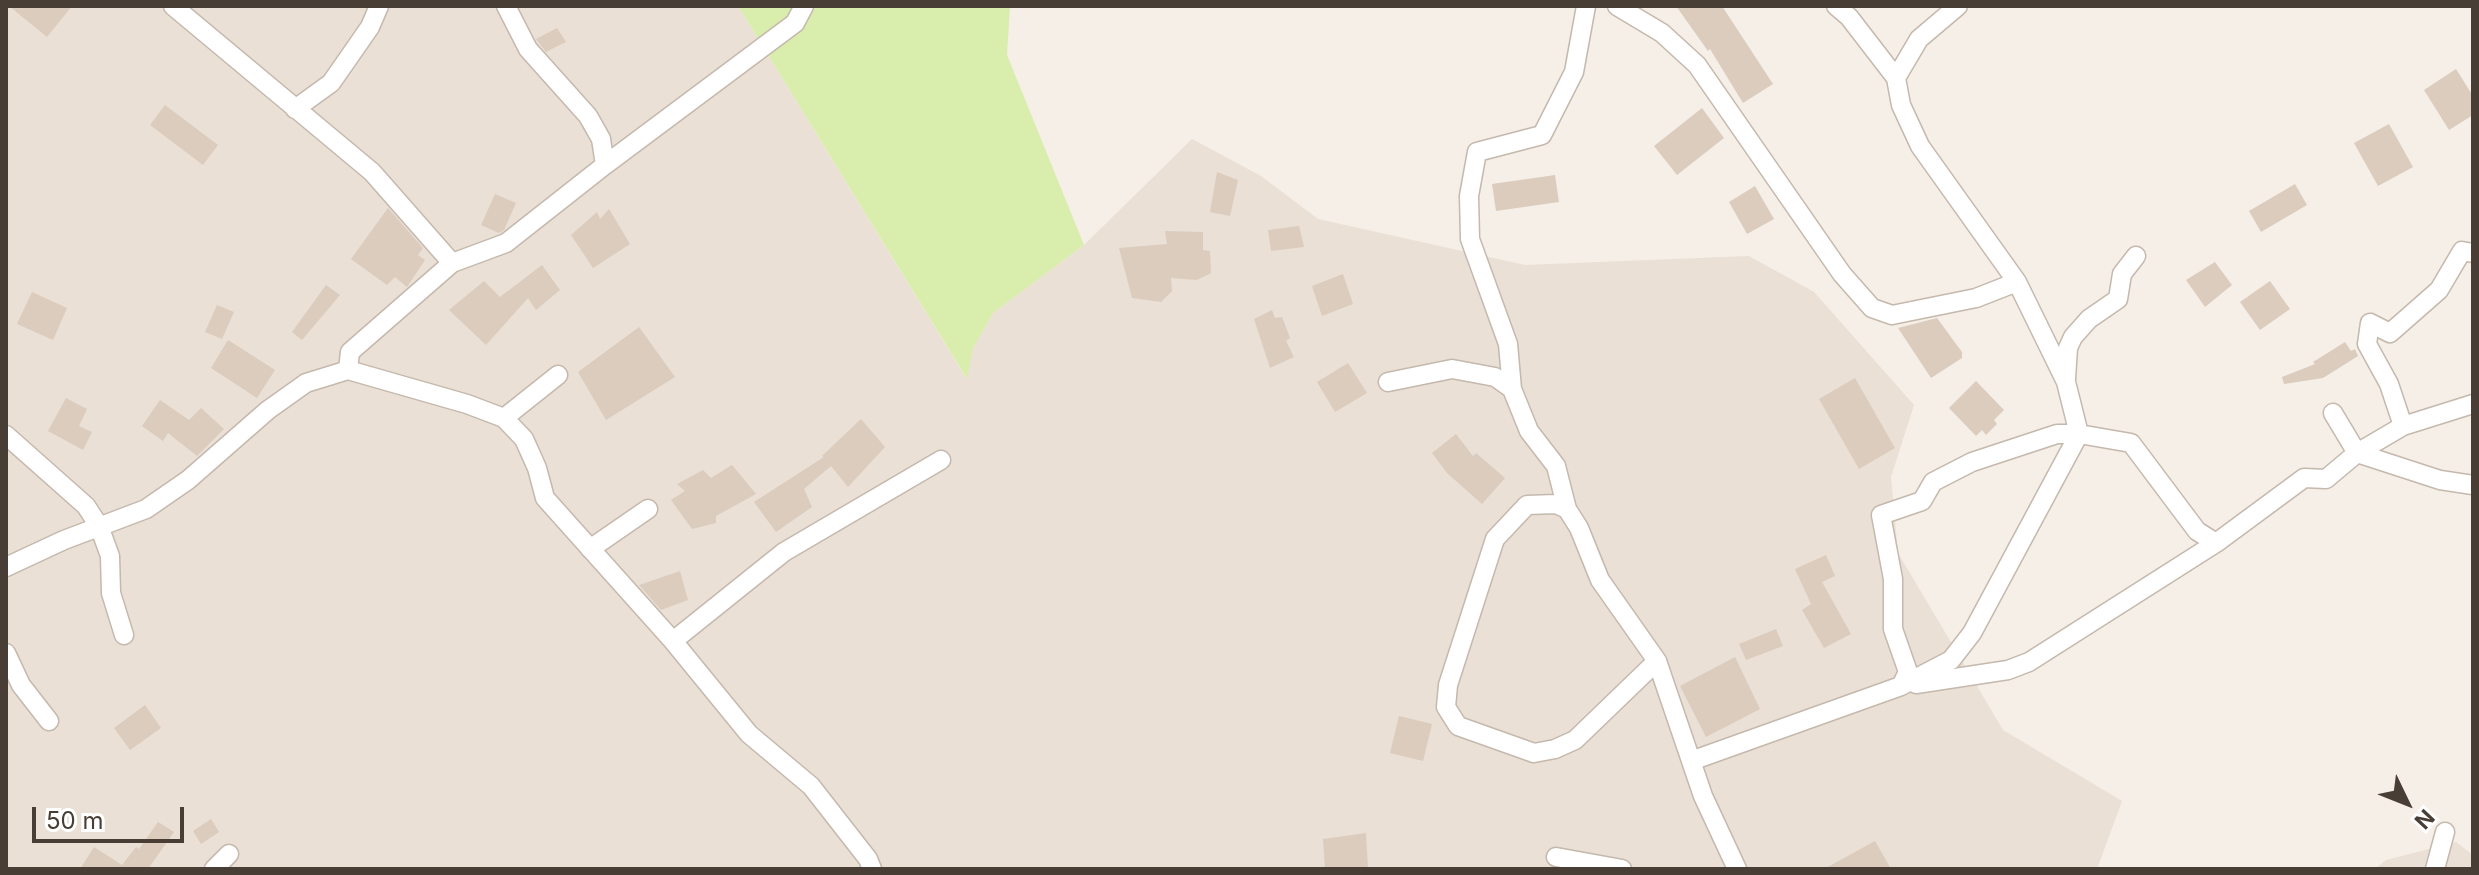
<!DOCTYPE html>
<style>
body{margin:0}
#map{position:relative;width:2479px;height:875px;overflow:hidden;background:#f5efe7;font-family:Inter,sans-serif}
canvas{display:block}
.frame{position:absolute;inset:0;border:8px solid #493e35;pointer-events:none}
.north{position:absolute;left:2367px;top:763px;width:80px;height:80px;-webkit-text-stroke:6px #fff;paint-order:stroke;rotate:133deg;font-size:22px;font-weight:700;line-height:32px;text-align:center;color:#493e35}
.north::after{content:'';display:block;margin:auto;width:28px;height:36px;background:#493e35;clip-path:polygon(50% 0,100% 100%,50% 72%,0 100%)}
.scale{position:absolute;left:32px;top:807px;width:152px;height:36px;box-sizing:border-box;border:4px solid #493e35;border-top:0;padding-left:10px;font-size:24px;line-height:28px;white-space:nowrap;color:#493e35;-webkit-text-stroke:6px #fff;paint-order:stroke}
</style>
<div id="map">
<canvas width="2479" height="875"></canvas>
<div class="frame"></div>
<div class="north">N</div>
<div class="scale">50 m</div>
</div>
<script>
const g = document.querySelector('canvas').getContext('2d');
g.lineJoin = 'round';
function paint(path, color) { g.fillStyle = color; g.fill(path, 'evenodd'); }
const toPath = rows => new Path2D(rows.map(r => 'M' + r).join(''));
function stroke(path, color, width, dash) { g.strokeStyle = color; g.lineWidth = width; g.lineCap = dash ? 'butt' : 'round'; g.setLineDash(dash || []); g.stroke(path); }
const residential = toPath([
 [6,6,738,6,966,378,973,348,993,313,1084,245,1192,139,1261,176,1318,219,1525,265,1749,256,1814,292,1914,405,1891,477,1898,553,2003,730,2122,801,2097,869,6,869],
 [2456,842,2473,855,2473,869,2375,869,2386,860]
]);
const green = toPath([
 [738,6,1010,6,1007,55,1084,245,993,313,973,348,967,379]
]);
const building = toPath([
 [9,6,72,6,47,37],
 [1676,6,1722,6,1773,84,1743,103,1710,49,1708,51],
 [557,28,566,42,546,52,536,39],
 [2456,69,2473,96,2473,115,2449,130,2424,90],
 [165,105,218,145,203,165,150,125],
 [1702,108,1724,138,1677,175,1654,146],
 [2389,124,2413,167,2378,186,2354,143],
 [1217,172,1238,180,1230,216,1210,212],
 [1555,175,1559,202,1496,211,1492,184],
 [2295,184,2307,205,2261,232,2249,211],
 [1755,186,1774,219,1747,234,1729,202],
 [495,194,516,203,504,230,499,233,481,225],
 [388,208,423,248,418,255,425,260,407,287,395,277,387,285,351,259],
 [609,209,630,244,593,268,571,235,597,212,600,219],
 [1299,226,1304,247,1271,251,1268,230],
 [1165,231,1203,232,1203,250,1210,251,1211,273,1197,280,1171,278,1172,291,1161,302,1132,298,1119,248,1167,244],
 [2215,262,2232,285,2205,307,2186,280],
 [542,265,560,290,536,310,528,298,486,345,449,310,484,281,500,297],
 [1343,274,1353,304,1322,316,1312,286],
 [2270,281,2290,309,2260,330,2240,302],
 [326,285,340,295,302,340,292,332],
 [32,292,67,308,53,340,17,324],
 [217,305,234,312,222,339,205,332],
 [1272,310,1275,318,1282,317,1290,338,1286,341,1294,357,1270,368,1254,319],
 [1937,318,1962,352,1962,358,1931,378,1898,328],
 [639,327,675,377,606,420,578,372],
 [228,340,275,370,257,398,211,368],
 [2345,342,2351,351,2355,349,2358,356,2323,378,2284,384,2282,377,2315,364,2313,362],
 [1348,363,1367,393,1335,412,1317,382],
 [1855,378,1895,448,1859,469,1819,399],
 [1976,381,2004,410,1994,420,1997,424,1986,435,1982,430,1976,436,1949,408],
 [66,398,87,409,79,426,92,432,83,450,48,431],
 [160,400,189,420,201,408,224,429,197,456,168,433,163,441,142,426],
 [861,419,885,447,848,487,831,466,804,489,812,507,776,532,754,502,824,457,822,456],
 [1456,434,1473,456,1476,453,1505,478,1482,504,1447,473,1432,453],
 [732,465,756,494,716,516,716,523,692,529,671,500,685,491,677,484,703,470,711,478],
 [1826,555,1835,576,1822,582,1851,634,1824,648,1802,610,1811,604,1795,569],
 [680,571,688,600,661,610,639,585],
 [1776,629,1783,646,1746,660,1739,644],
 [1735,657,1760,709,1706,737,1680,686],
 [145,705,161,728,130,750,114,728],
 [1399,716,1432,724,1423,761,1390,753],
 [211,819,219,832,201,844,193,831],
 [158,822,174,832,148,869,80,869,94,847,122,865,136,847,139,849],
 [1366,833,1368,869,1325,869,1323,839],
 [1875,841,1891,869,1824,869]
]);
const minor = toPath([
 [173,6,372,172,452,263,506,243,605,165,601,139,588,116,528,49,506,6],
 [1617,6,1662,33,1697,65,1842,274,1872,308,1892,315,1976,298,2017,282],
 [1836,6,1849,17,1896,78,1901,105,1920,146,2017,282,2066,382,2079,434,2131,443,2197,531,2216,543],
 [1896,78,1919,39,1958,6],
 [295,109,331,83,370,27,379,6],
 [605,165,795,23,804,6],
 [348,370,350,352,452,263],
 [2066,379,2068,348,2073,337,2089,319,2118,299,2122,274,2136,256],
 [1388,382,1452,369,1495,377,1512,389],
 [2333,413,2357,453,2440,480,2473,485],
 [504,418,558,375],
 [2403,426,2389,384,2367,344,2370,323,2390,333,2439,290,2462,251,2473,253],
 [6,435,86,506,99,526,110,556,111,593,124,635],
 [1567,509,1556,466,1529,431,1512,389,1508,344,1470,239,1469,196,1477,152,1542,135,1574,72,1586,6],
 [590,549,648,509],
 [6,567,64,540,146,509,188,480,268,410,306,383,348,370,467,404,504,418,524,439,537,468,545,498,673,641,749,734,811,786,868,859,872,869],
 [673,641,784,552,941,460],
 [6,653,21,685,49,721],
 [1657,661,1575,740,1555,749,1534,753,1458,726,1446,707,1448,685,1495,539,1527,505,1556,504,1567,509,1579,528,1600,580,1657,661,1703,796,1737,869],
 [1916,684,2008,670,2029,662,2216,543,2304,478,2326,479,2357,453,2403,426,2473,404],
 [1691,761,1901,686,1951,660,1972,633,2079,434,2057,434,1972,462,1933,482,1922,501,1881,515,1893,579,1893,629,1908,672,1901,686],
 [1556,857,1622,869],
 [214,869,229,854],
 [2435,869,2445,832]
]);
paint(residential, '#eae0d5');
paint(green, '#d9edac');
paint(building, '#dbccbe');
stroke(minor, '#c5b8ac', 21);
stroke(minor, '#fff', 18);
</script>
